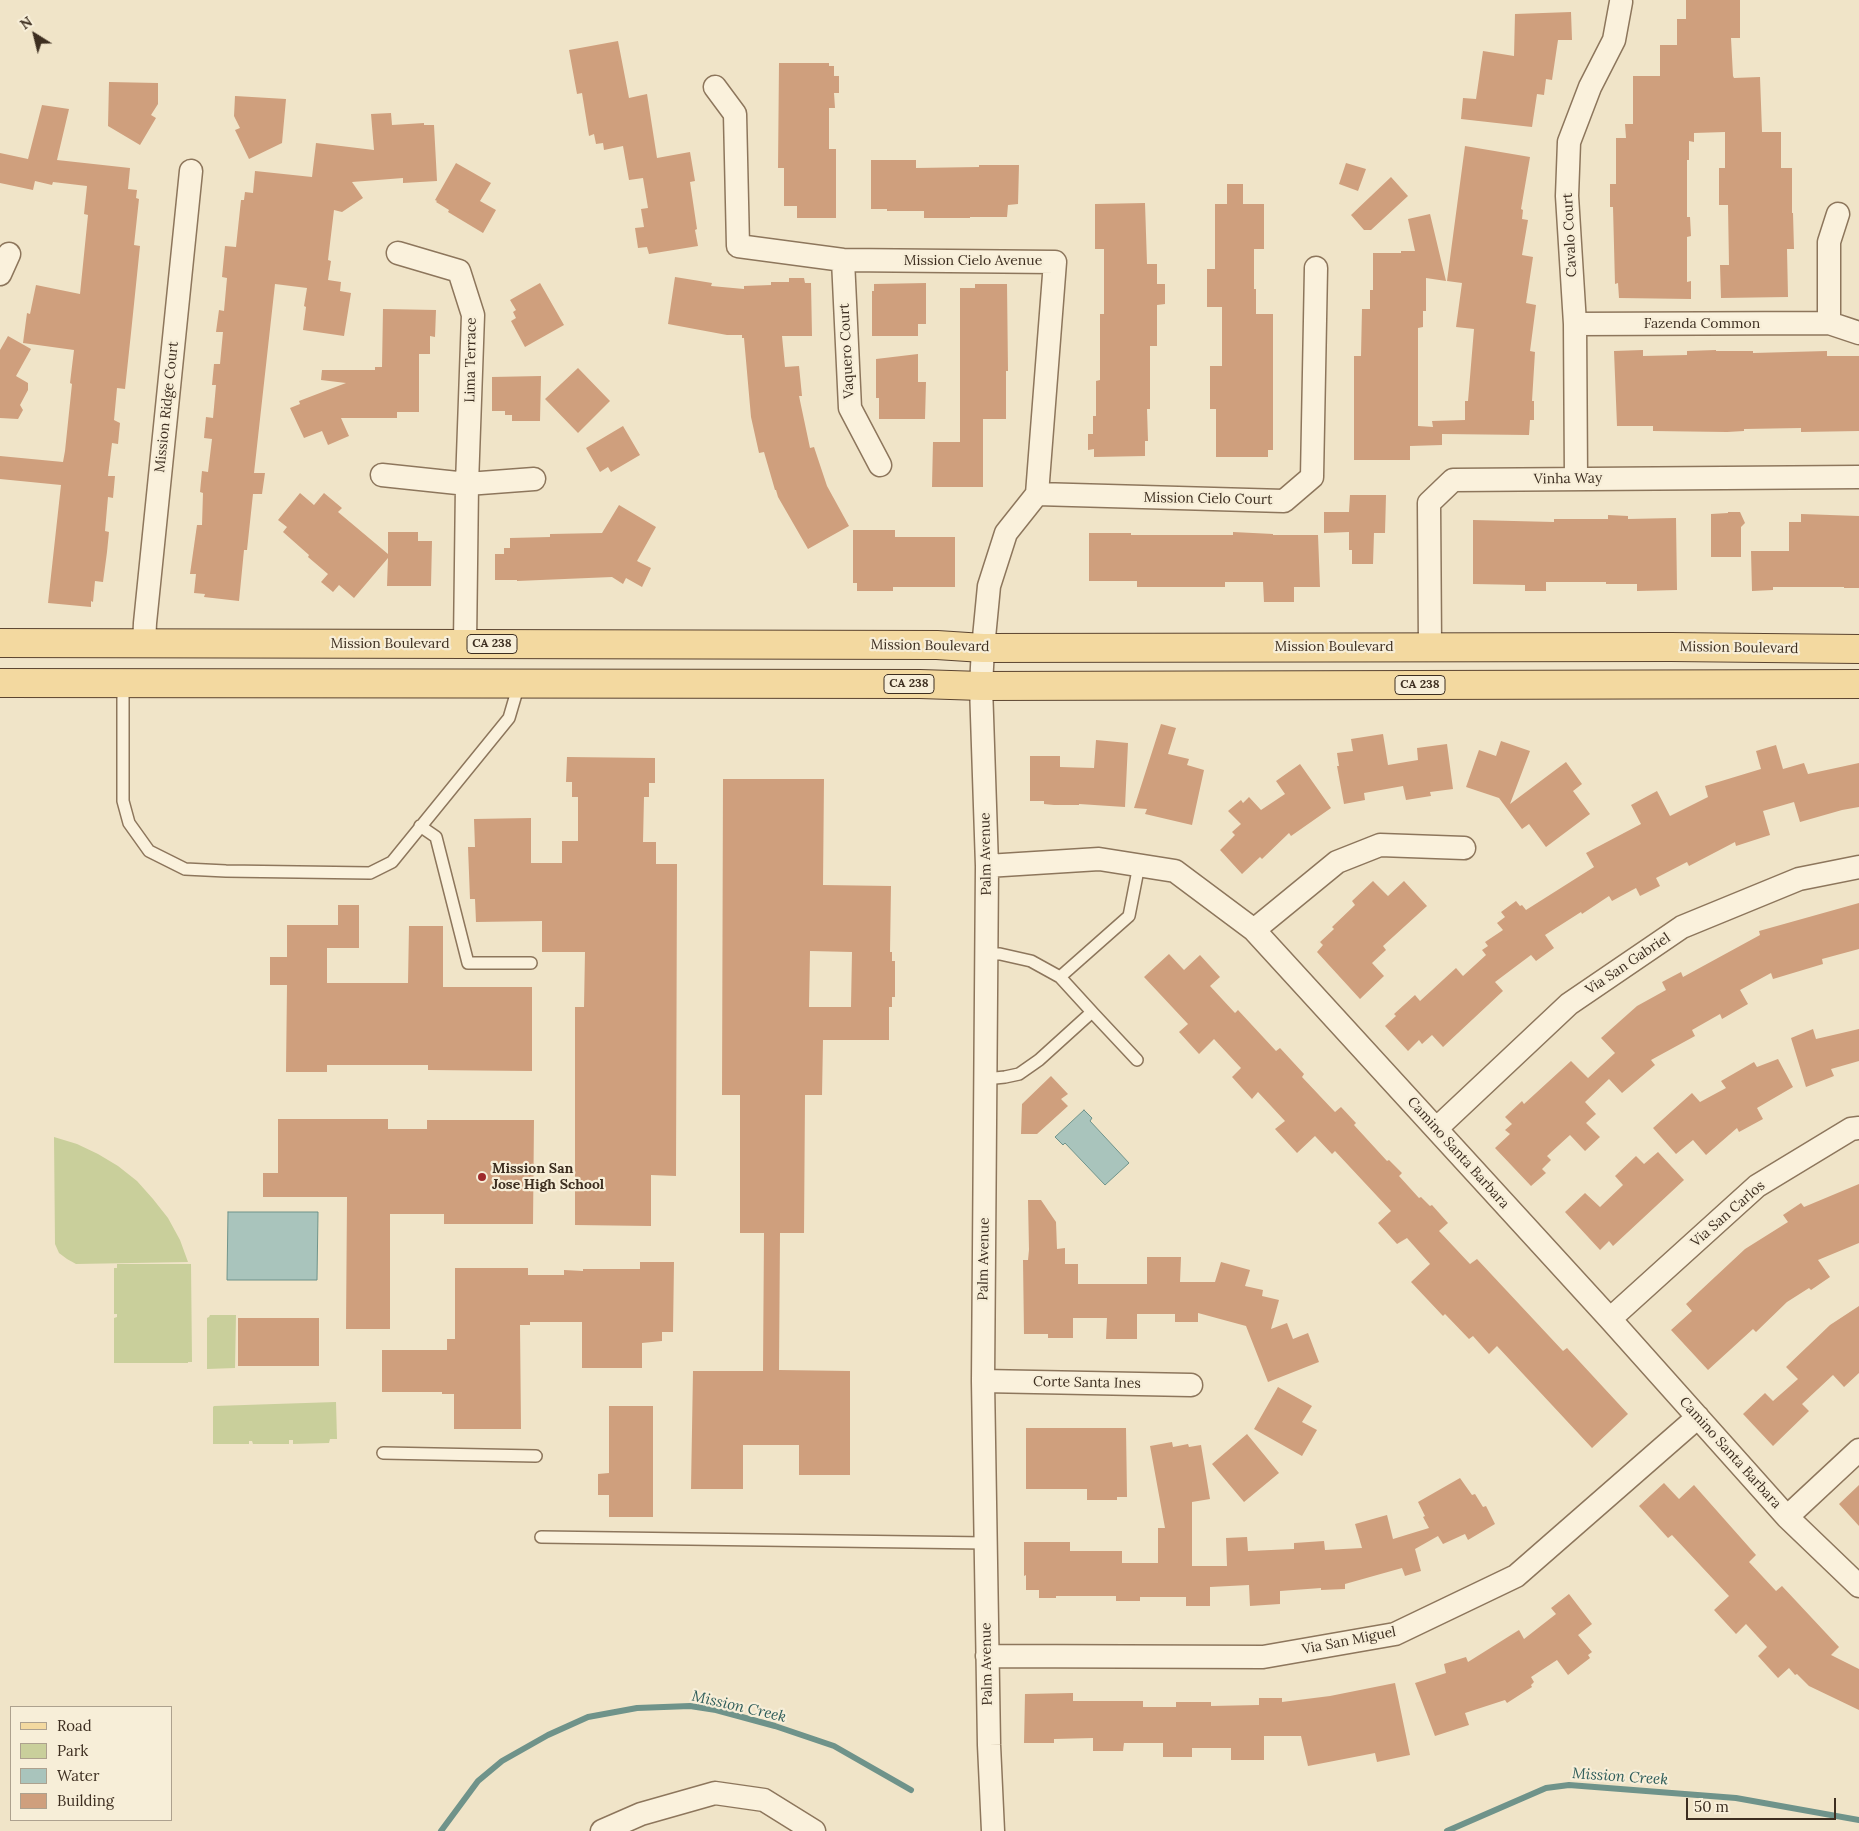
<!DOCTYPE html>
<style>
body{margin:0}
#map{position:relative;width:1859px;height:1831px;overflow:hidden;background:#f0e4c8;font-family:Lora,serif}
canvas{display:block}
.legend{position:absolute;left:10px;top:1706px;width:162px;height:115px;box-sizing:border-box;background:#f7eed8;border:1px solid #ada18e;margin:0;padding:6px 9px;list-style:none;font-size:15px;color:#3d2e20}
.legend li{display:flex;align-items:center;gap:10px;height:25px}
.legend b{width:25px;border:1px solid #ada18e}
.north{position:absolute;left:10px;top:10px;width:50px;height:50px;-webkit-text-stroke:4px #f7eed8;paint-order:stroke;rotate:324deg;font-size:14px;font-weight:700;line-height:20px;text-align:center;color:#3d2e20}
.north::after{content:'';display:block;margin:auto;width:18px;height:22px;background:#3d2e20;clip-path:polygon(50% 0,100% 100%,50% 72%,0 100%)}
.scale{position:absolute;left:1686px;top:1798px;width:150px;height:22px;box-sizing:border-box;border:2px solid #3d2e20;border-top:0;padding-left:6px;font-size:15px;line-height:18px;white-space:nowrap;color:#3d2e20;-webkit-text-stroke:4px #f7eed8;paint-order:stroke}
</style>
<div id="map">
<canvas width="1859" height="1831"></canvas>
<ul class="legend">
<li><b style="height:6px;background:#f3d9a0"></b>Road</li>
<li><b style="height:14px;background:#c9cf9b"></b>Park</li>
<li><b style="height:14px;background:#a9c4bc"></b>Water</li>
<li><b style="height:14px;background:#cf9f7d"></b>Building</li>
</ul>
<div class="north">N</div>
<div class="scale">50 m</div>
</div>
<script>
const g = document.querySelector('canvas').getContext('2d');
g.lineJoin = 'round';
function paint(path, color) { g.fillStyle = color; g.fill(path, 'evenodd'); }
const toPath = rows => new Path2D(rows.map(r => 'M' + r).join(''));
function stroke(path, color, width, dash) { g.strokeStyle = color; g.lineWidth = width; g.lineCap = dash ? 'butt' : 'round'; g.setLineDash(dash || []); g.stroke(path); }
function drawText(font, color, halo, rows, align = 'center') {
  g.font = font + ' Lora,serif'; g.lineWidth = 4.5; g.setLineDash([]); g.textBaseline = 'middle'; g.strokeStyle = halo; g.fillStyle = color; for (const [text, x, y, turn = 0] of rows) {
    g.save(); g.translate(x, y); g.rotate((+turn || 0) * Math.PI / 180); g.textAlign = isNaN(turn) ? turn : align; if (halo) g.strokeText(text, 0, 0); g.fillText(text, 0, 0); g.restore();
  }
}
const green = toPath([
 [54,1137,77,1144,98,1154,118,1166,137,1181,153,1199,168,1218,180,1240,188,1262,76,1264,67,1259,59,1253,55,1244],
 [117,1264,191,1264,192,1362,188,1362,188,1363,114,1363,114,1318,117,1317,117,1314,114,1314,114,1268,117,1268],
 [210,1315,236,1315,235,1368,207,1369,207,1318,209,1317],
 [336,1402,337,1439,330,1439,329,1443,293,1444,293,1440,289,1440,289,1444,253,1444,252,1441,249,1441,249,1444,213,1444,213,1407,214,1406]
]);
const water = toPath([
 [1084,1110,1092,1118,1090,1121,1129,1163,1105,1185,1065,1143,1063,1145,1055,1137,1084,1110],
 [228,1212,318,1212,317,1280,227,1280,228,1212]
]);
const stream = toPath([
 [441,1831,478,1781,502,1761,548,1735,588,1717,637,1708,690,1706,716,1710,775,1726,834,1746,911,1790],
 [1447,1831,1546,1788,1569,1785,1736,1798,1859,1820]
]);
const building = toPath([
 [1686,0,1740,0,1740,38,1731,38,1733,76,1734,78,1760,77,1762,132,1781,132,1781,168,1792,168,1792,213,1793,213,1794,249,1787,249,1788,297,1721,298,1720,265,1729,265,1728,205,1719,205,1719,168,1725,168,1725,132,1694,133,1694,142,1689,141,1689,160,1687,160,1687,217,1690,217,1691,236,1687,237,1687,282,1691,281,1691,299,1619,298,1618,283,1615,284,1613,207,1610,207,1610,184,1616,184,1616,138,1626,138,1625,124,1633,124,1633,76,1660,76,1660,45,1677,45,1677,19,1686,19],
 [1571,12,1572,40,1558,40,1552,80,1546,79,1544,95,1537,94,1532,127,1461,119,1463,98,1476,99,1483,51,1514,56,1515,14],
 [618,41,629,98,647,94,657,158,690,152,695,181,690,182,697,229,695,230,698,246,649,254,647,247,638,248,635,228,644,227,641,209,648,208,643,178,629,180,623,146,604,150,603,143,596,144,594,134,589,136,582,93,577,94,569,50],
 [779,63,829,63,829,66,834,66,834,76,839,76,839,93,834,93,835,108,829,108,829,149,836,149,836,218,797,218,797,206,784,206,784,168,778,168],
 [109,82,158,83,158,104,151,115,156,118,140,145,108,126],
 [235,96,286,99,282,143,249,159,235,130,240,128,234,116],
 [42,105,69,109,57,160,130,168,128,189,137,190,136,198,139,199,134,245,140,246,131,333,125,389,117,388,114,420,120,423,118,444,112,443,108,476,115,476,113,498,108,497,105,531,109,532,107,552,103,582,95,581,93,602,91,601,91,607,48,603,61,485,0,479,0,456,63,462,65,451,72,384,70,383,74,350,23,343,27,313,30,314,36,285,80,294,88,215,84,214,87,186,53,182,52,185,35,181,33,190,0,183,0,153,28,159],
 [391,113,392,125,424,123,424,125,434,125,437,181,403,183,403,178,352,182,363,198,342,212,334,210,328,260,331,261,328,280,341,282,340,291,351,293,344,336,303,330,306,307,304,306,307,288,275,284,254,473,265,473,262,494,253,494,247,550,244,550,239,601,204,597,205,594,194,593,196,574,190,574,197,525,202,525,203,493,200,492,202,471,208,472,212,439,204,438,206,417,213,418,216,385,212,385,214,364,220,364,223,332,216,332,219,310,224,311,227,278,222,277,225,246,236,247,241,200,244,200,245,192,253,193,255,171,312,177,316,143,374,150,371,114],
 [1465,146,1530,157,1521,209,1523,210,1522,219,1528,220,1522,255,1533,257,1526,303,1536,305,1530,351,1535,352,1532,401,1534,401,1534,420,1530,420,1529,435,1442,434,1442,445,1410,446,1410,460,1354,460,1354,356,1361,356,1362,309,1370,309,1370,290,1373,290,1373,253,1401,253,1401,251,1415,251,1408,219,1430,214,1446,281,1426,278,1426,311,1423,311,1423,327,1418,328,1418,426,1433,427,1432,421,1465,420,1465,401,1468,401,1474,329,1456,327,1462,283,1447,281],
 [871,160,916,160,916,168,979,167,979,165,1019,165,1018,204,1008,205,1007,217,970,217,970,218,924,218,924,211,887,211,887,209,871,209],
 [456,163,491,183,480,201,496,210,483,233,448,212,449,210,436,202,437,201,435,200],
 [1346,163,1366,169,1358,191,1339,184],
 [1391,177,1408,196,1371,230,1364,230,1351,215],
 [1227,184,1243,184,1243,204,1264,204,1264,249,1254,249,1254,289,1256,289,1256,314,1273,314,1273,450,1268,450,1268,457,1216,457,1216,409,1210,409,1210,366,1222,366,1222,307,1207,307,1207,269,1215,269,1215,204,1227,204],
 [1145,203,1147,264,1157,264,1157,284,1165,284,1165,304,1157,305,1157,346,1150,346,1150,409,1147,409,1148,441,1145,441,1145,456,1094,457,1094,449,1088,450,1088,434,1093,434,1093,416,1096,416,1096,381,1100,380,1100,314,1104,314,1104,249,1095,249,1095,204],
 [675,277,712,283,711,286,744,289,744,286,771,285,771,282,789,282,789,278,804,278,805,283,811,283,812,336,782,336,785,367,799,366,802,396,799,396,810,448,814,447,827,486,849,526,808,549,778,497,776,490,775,490,764,452,759,453,751,417,744,338,742,338,742,335,727,335,668,324],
 [540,283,564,325,525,347,511,321,516,318,513,312,516,310,510,300],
 [926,283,926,324,918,324,918,336,872,336,872,291,874,291,874,284],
 [975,284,1007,284,1008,371,1006,371,1006,419,983,419,983,487,932,487,933,442,960,442,960,288,975,288],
 [383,309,436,310,435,337,430,336,430,354,419,354,419,412,397,412,397,418,341,418,349,436,328,445,322,431,304,438,290,408,300,404,299,401,346,383,321,380,322,370,375,370,375,367,382,367],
 [8,336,31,349,16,376,28,383,28,390,20,405,23,410,18,419,0,418,0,350],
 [1643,350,1643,356,1687,355,1687,351,1716,350,1716,351,1753,351,1753,353,1827,351,1827,356,1859,356,1859,431,1801,432,1801,428,1744,429,1744,431,1727,432,1653,431,1653,426,1617,426,1614,351],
 [918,354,918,382,926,382,925,419,879,419,879,398,876,398,876,359],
 [578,368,610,401,578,433,545,399],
 [541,376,540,421,512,421,512,415,505,415,505,411,492,411,492,377],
 [623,426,640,455,611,472,608,467,600,472,586,448],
 [300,493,314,505,324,493,342,508,338,512,388,554,388,532,418,532,418,541,432,541,431,586,387,586,388,558,354,598,339,585,333,592,321,582,328,574,308,557,309,555,283,532,287,527,278,520],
 [1350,495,1386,495,1385,533,1374,533,1373,564,1352,564,1352,550,1349,550,1349,532,1324,533,1324,512,1349,512],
 [619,505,656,527,637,561,651,568,642,587,626,578,623,584,612,577,517,581,517,580,495,580,495,554,504,554,504,548,510,548,510,538,550,537,550,534,602,533],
 [1728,512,1740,512,1745,523,1741,527,1741,557,1711,557,1711,514,1728,513],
 [1801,514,1859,516,1859,588,1844,588,1844,587,1773,587,1773,590,1752,591,1751,551,1789,551,1789,522,1801,522],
 [1608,515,1628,516,1628,519,1676,518,1677,590,1637,591,1637,584,1606,584,1606,582,1546,582,1546,591,1525,591,1525,585,1473,584,1473,520,1554,522,1554,519,1608,519],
 [853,530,895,530,895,537,955,537,955,587,893,587,893,591,857,591,857,583,853,583],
 [1233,532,1273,534,1273,535,1318,535,1320,587,1294,587,1294,602,1264,602,1263,582,1225,582,1225,587,1137,587,1137,581,1089,581,1089,533,1131,533,1131,535,1233,535],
 [1161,724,1176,728,1168,754,1189,759,1187,765,1204,770,1192,825,1145,814,1147,809,1134,808],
 [1383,734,1388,765,1418,760,1417,748,1447,744,1453,789,1430,792,1431,796,1406,800,1403,786,1364,793,1365,800,1344,804,1337,766,1339,766,1337,753,1353,751,1351,739],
 [1096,740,1128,743,1125,807,1079,804,1079,805,1054,805,1044,804,1044,801,1030,801,1030,756,1060,756,1060,767,1094,768],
 [1501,741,1530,751,1510,804,1566,762,1582,784,1573,791,1590,814,1546,847,1529,824,1522,829,1499,798,1466,787,1479,750,1496,756],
 [1776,745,1783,769,1804,763,1808,774,1859,763,1859,807,1842,810,1800,822,1794,802,1763,811,1770,835,1736,846,1735,842,1689,866,1687,862,1656,878,1660,886,1640,896,1636,888,1612,901,1609,896,1582,914,1581,912,1545,935,1554,948,1536,961,1531,955,1495,982,1503,991,1443,1047,1432,1035,1422,1044,1419,1040,1408,1051,1385,1026,1396,1016,1394,1014,1415,995,1420,1001,1456,968,1463,976,1486,955,1482,950,1488,946,1485,942,1503,930,1497,923,1505,917,1501,912,1516,901,1520,906,1522,905,1526,910,1594,867,1586,853,1641,824,1631,805,1657,791,1670,816,1708,797,1705,786,1761,769,1756,751],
 [567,757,655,758,655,783,649,783,649,797,644,797,643,842,656,842,656,864,677,864,676,1176,651,1175,651,1226,575,1225,575,1007,584,1007,585,952,542,952,542,921,476,922,475,899,470,899,468,847,475,847,474,819,531,818,531,863,562,863,562,841,578,841,578,797,572,797,572,782,566,782],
 [1300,764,1331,808,1291,836,1289,833,1262,859,1260,857,1242,874,1220,850,1235,835,1232,832,1241,824,1228,811,1241,800,1243,803,1249,797,1261,810,1285,794,1276,781],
 [723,779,824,779,823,885,891,886,890,952,892,952,892,961,895,961,895,997,892,997,892,1007,889,1007,889,1040,823,1040,822,1095,805,1095,804,1233,780,1233,779,1370,850,1371,850,1475,799,1475,799,1445,743,1445,743,1489,691,1489,693,1371,763,1371,764,1233,740,1233,740,1095,722,1095],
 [810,951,852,952,851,1007,809,1007],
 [1373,881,1388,896,1404,881,1427,906,1383,946,1386,950,1372,963,1384,976,1360,999,1317,952,1323,945,1320,942,1334,929,1332,927,1355,905,1352,901],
 [1859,903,1859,949,1822,959,1823,964,1773,979,1771,973,1740,990,1748,1004,1722,1019,1720,1014,1692,1030,1695,1036,1651,1060,1655,1065,1622,1093,1609,1079,1585,1102,1596,1114,1586,1123,1600,1137,1585,1151,1570,1135,1547,1156,1551,1160,1542,1169,1546,1173,1531,1186,1495,1148,1510,1134,1505,1130,1512,1124,1505,1117,1522,1101,1524,1104,1571,1061,1588,1078,1615,1053,1601,1038,1637,1006,1666,990,1662,982,1681,972,1683,977,1760,935,1759,931],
 [338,905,359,905,359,948,327,948,327,983,408,983,409,926,443,926,443,987,532,987,532,1071,428,1070,428,1065,327,1065,327,1072,286,1072,287,985,270,985,270,957,287,957,287,925,338,925],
 [1169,954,1184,970,1200,955,1220,977,1210,986,1235,1013,1238,1010,1276,1051,1280,1048,1304,1074,1302,1077,1335,1112,1341,1107,1356,1123,1354,1125,1387,1161,1389,1160,1402,1173,1399,1176,1419,1198,1421,1197,1430,1206,1432,1205,1448,1223,1439,1231,1470,1264,1477,1259,1563,1351,1567,1348,1628,1414,1592,1448,1497,1346,1489,1354,1473,1336,1469,1339,1445,1314,1443,1316,1411,1282,1430,1264,1407,1238,1397,1244,1378,1223,1391,1211,1335,1151,1332,1154,1315,1136,1297,1153,1275,1129,1285,1121,1258,1092,1252,1099,1232,1077,1241,1068,1214,1039,1199,1054,1179,1032,1188,1024,1144,977],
 [1813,1029,1816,1039,1859,1029,1859,1061,1831,1069,1834,1076,1806,1087,1791,1038],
 [1778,1059,1793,1087,1757,1108,1763,1119,1739,1132,1737,1128,1706,1155,1693,1140,1676,1154,1653,1128,1692,1093,1700,1102,1726,1088,1721,1081,1754,1062,1757,1067],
 [1051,1076,1068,1094,1061,1099,1068,1106,1037,1134,1021,1134,1022,1104],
 [278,1119,388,1119,388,1129,427,1129,427,1120,534,1120,533,1224,444,1224,444,1214,390,1214,390,1329,346,1329,347,1197,263,1197,263,1173,278,1173],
 [1658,1152,1684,1180,1613,1246,1609,1241,1600,1250,1565,1212,1585,1193,1600,1207,1623,1185,1615,1176,1636,1156,1644,1164],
 [1859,1184,1859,1243,1818,1260,1830,1277,1811,1290,1809,1288,1787,1302,1756,1332,1753,1329,1708,1370,1671,1330,1692,1311,1686,1304,1745,1249,1788,1222,1783,1215,1801,1203,1804,1207],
 [1028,1200,1041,1200,1056,1222,1057,1249,1065,1248,1065,1264,1078,1264,1078,1284,1147,1284,1147,1257,1181,1257,1180,1282,1215,1282,1221,1262,1250,1270,1245,1286,1263,1290,1262,1296,1279,1300,1271,1329,1287,1323,1293,1339,1308,1333,1319,1362,1268,1382,1246,1326,1198,1313,1198,1322,1175,1322,1175,1314,1137,1314,1137,1339,1106,1339,1107,1318,1073,1318,1073,1338,1048,1338,1048,1334,1024,1334,1023,1260,1028,1260,1029,1250],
 [640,1262,674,1262,673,1332,662,1332,662,1341,642,1343,642,1368,582,1368,582,1322,530,1322,530,1325,520,1325,521,1429,454,1429,454,1394,442,1394,442,1392,382,1392,382,1350,447,1350,447,1339,455,1339,455,1268,528,1268,528,1275,564,1275,564,1270,583,1271,583,1269,640,1269],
 [1859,1306,1859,1373,1844,1387,1833,1375,1802,1404,1809,1411,1773,1446,1743,1414,1765,1393,1773,1401,1798,1379,1786,1367,1830,1325],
 [238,1318,319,1318,319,1366,238,1366],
 [1278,1387,1312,1406,1302,1422,1317,1430,1302,1456,1254,1429],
 [609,1406,653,1406,653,1517,609,1517,609,1495,598,1495,598,1474,609,1473],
 [1026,1428,1126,1428,1127,1497,1117,1497,1117,1500,1087,1500,1087,1489,1026,1489],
 [1247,1434,1279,1473,1244,1502,1212,1464],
 [1172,1442,1173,1447,1188,1444,1189,1447,1201,1445,1210,1499,1192,1502,1192,1566,1227,1566,1226,1538,1247,1537,1248,1551,1294,1549,1294,1543,1324,1541,1325,1550,1362,1548,1355,1524,1387,1515,1393,1539,1429,1528,1423,1517,1425,1516,1418,1502,1460,1478,1472,1495,1475,1494,1483,1507,1486,1506,1495,1524,1468,1540,1465,1534,1443,1544,1438,1536,1415,1549,1421,1571,1405,1576,1402,1568,1345,1584,1345,1589,1321,1590,1321,1588,1280,1591,1280,1604,1250,1606,1249,1585,1210,1587,1210,1606,1186,1606,1186,1597,1140,1597,1140,1601,1116,1601,1116,1596,1056,1596,1056,1598,1039,1598,1039,1590,1026,1590,1026,1575,1024,1576,1024,1542,1070,1542,1070,1551,1122,1551,1122,1563,1158,1563,1158,1528,1165,1528,1150,1446],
 [1664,1483,1679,1499,1694,1485,1756,1555,1749,1562,1776,1591,1782,1586,1839,1647,1831,1655,1859,1669,1859,1710,1809,1686,1797,1674,1795,1675,1789,1668,1778,1678,1758,1656,1767,1647,1746,1624,1736,1634,1714,1610,1729,1596,1672,1535,1668,1538,1639,1506],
 [1859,1485,1859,1526,1839,1504],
 [1569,1594,1592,1624,1578,1635,1592,1652,1588,1655,1590,1658,1568,1675,1557,1660,1531,1677,1534,1682,1531,1685,1532,1687,1507,1703,1505,1700,1465,1713,1469,1725,1435,1736,1415,1683,1446,1673,1444,1664,1466,1657,1468,1662,1519,1630,1524,1639,1556,1614,1551,1608],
 [1395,1683,1410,1755,1377,1762,1375,1753,1308,1766,1301,1736,1264,1736,1264,1760,1231,1760,1231,1748,1192,1748,1192,1757,1163,1757,1163,1743,1124,1743,1123,1751,1093,1751,1093,1738,1054,1739,1054,1743,1024,1743,1025,1694,1073,1693,1073,1701,1143,1701,1143,1707,1176,1707,1176,1702,1211,1702,1211,1706,1259,1705,1259,1698,1282,1698,1282,1702,1330,1696]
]);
const lane = toPath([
 [123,683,123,801,129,823,149,851,185,869,226,871,370,873,392,862,509,718,519,684],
 [420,826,436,837,468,963,531,963],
 [986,954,1000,954,1031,961,1060,977],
 [1092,1012,1060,977,1129,916,1139,865],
 [985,1079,1005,1077,1019,1074,1039,1060,1092,1012,1137,1060],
 [383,1453,536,1456],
 [541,1537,986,1543]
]);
const street = toPath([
 [715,87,735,114,738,246,843,260,1055,262,1037,494,1006,533,989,586,983,648,981,686,987,866,983,1381,989,1745,993,1831],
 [398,253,459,271,473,315,467,484,465,644],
 [843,260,850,408,880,465],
 [0,274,9,254],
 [1829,323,1829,242,1838,214],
 [1575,324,1829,323,1859,333],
 [382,475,467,484,534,479],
 [1576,478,1575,324,1567,196,1569,142,1590,87,1614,40,1621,2],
 [1037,494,1284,501,1312,477,1316,268],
 [144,644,145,623,191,171],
 [1430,646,1429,503,1453,480,1859,477],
 [987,866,1099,859,1175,871,1254,930,1610,1319,1787,1517,1859,1586],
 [1254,930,1337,862,1380,845,1464,848],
 [1436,1129,1569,1004,1682,927,1799,879,1859,867],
 [1610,1319,1757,1186,1851,1129,1859,1128],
 [983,1381,1191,1385],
 [1787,1517,1859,1450],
 [987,1656,1263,1657,1395,1634,1516,1576,1698,1417],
 [602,1831,641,1814,715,1793,764,1800,814,1831]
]);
const primary = toPath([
 [0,643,937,645,983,648,1671,647,1859,649],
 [0,683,920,684,981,686,1859,684]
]);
const markers = [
 [482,1177,5,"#9e2a2b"]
];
const shields = [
 [492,644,50],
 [909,684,50],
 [1420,685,50]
];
const shieldNames = [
 ["CA 238",492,644],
 ["CA 238",909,684],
 ["CA 238",1420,685]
];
const streetNames = [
 ["Cavalo Court",1570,235,-93],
 ["Mission Cielo Avenue",973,261],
 ["Fazenda Common",1702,324],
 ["Vaquero Court",847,351,-93],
 ["Lima Terrace",471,360,-89],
 ["Mission Ridge Court",167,407,-84],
 ["Vinha Way",1568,479,-1],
 ["Mission Cielo Court",1208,499,1],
 ["Mission Boulevard",390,644],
 ["Mission Boulevard",930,646,1],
 ["Mission Boulevard",1334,647],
 ["Mission Boulevard",1739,648,1],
 ["Palm Avenue",986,854,-91],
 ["Via San Gabriel",1628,964,-34],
 ["Camino Santa Barbara",1458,1153,48],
 ["Via San Carlos",1728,1214,-41],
 ["Palm Avenue",984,1259,-89],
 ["Corte Santa Ines",1087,1383,1],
 ["Camino Santa Barbara",1730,1453,48],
 ["Via San Miguel",1349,1641,-11],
 ["Palm Avenue",987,1664,-91]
];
const poiNames = [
 ["Mission San",492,1169],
 ["Jose High School",492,1185]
];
const waterNames = [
 ["Mission Creek",739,1707,13],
 ["Mission Creek",1620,1777,4]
];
paint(green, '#c9cf9b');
paint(water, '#a9c4bc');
stroke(water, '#6f938a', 1);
stroke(stream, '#6f938a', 6);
paint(building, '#cf9f7d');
stroke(lane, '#8d765c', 14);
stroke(street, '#8d765c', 25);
stroke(primary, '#5b4430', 30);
stroke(lane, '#faf1dc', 11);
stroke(street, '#faf1dc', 22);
stroke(primary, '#f3d9a0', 28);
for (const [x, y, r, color] of markers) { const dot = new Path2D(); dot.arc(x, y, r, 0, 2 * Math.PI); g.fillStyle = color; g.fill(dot); stroke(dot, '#f7eed8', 2); }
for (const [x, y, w] of shields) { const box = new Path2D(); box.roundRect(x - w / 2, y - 9.5, w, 19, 4); g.fillStyle = '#f7eed8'; g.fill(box); stroke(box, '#3d2e20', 1); }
drawText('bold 12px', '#3d2e20', null, shieldNames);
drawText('14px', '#3d2e20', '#f7eed8', streetNames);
drawText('bold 14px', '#3d2e20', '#f7eed8', poiNames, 'left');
drawText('italic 15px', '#2f5d5a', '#f7eed8', waterNames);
</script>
